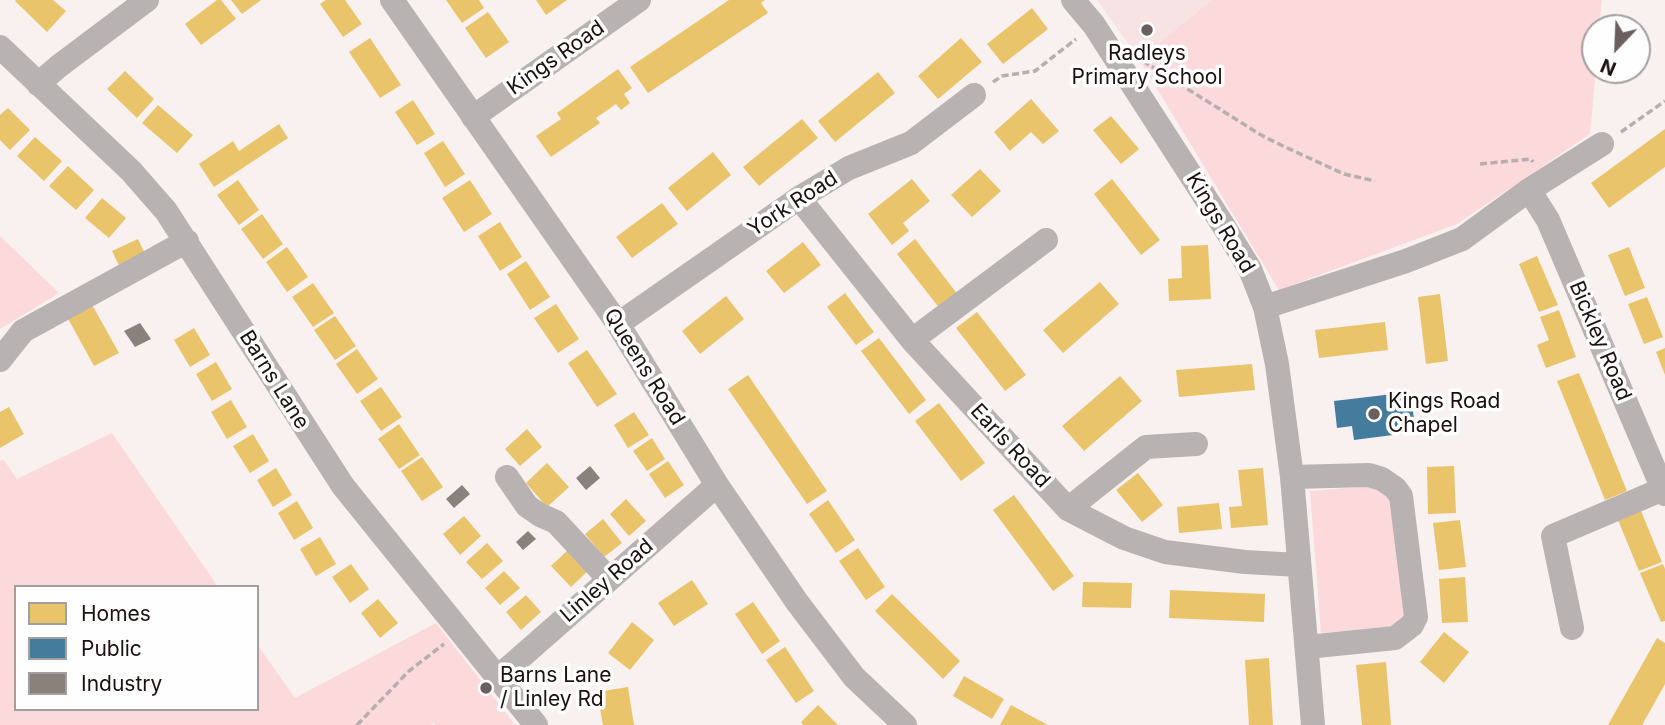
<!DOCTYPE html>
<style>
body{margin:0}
#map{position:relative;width:1665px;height:725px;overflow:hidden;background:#f9f0f0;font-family:Inter,sans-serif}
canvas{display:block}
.legend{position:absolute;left:14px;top:585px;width:245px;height:126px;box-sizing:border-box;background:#fefefe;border:2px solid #a49f9f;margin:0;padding:9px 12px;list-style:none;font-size:21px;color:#1d1011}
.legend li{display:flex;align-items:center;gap:14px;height:35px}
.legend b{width:35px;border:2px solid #a49f9f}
.north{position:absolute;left:1581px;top:14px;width:70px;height:70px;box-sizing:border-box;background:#fefefe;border:2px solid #a49f9f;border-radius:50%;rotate:203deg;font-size:19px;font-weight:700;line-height:28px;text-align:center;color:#1d1011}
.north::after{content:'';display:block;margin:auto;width:24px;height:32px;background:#6a5e5f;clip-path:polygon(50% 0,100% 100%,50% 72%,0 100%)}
</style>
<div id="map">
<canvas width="1665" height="725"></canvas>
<ul class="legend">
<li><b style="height:19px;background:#e9c46a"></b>Homes</li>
<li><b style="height:19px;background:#457b9d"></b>Public</li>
<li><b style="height:19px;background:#8a817c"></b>Industry</li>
</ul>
<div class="north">N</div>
</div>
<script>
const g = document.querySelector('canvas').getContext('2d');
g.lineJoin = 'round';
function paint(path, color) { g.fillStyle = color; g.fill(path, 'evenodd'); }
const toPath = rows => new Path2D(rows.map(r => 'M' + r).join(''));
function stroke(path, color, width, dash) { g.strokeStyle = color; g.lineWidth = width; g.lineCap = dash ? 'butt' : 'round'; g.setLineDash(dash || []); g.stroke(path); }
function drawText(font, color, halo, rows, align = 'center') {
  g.font = font + ' Inter,sans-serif'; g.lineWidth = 7; g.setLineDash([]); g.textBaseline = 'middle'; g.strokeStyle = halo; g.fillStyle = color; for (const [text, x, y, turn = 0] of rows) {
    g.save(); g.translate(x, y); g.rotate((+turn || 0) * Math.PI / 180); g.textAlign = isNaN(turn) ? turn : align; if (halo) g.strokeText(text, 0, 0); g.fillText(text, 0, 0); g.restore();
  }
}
const built = toPath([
 [1097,0,1212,0,1139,59]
]);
const green = toPath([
 [1212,0,1602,0,1599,28,1595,28,1596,70,1590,134,1457,224,1279,290,1139,59],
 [0,236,59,293,0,329],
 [112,433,218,587,16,587,16,709,257,709,257,644,295,698,436,623,515,725,436,725,434,723,431,725,0,725,0,461,4,460,17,479],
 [1371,486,1387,493,1393,504,1405,611,1402,619,1389,627,1321,633,1310,491]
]);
const homes = toPath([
 [16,0,53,0,66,11,47,32,15,1],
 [217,0,221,0,236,19,201,45,185,24],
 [231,0,261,0,242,14],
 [326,0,345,0,362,24,343,37,320,4],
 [446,0,479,0,484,8,462,23],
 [536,0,567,0,546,15],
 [729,0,765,0,761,3,768,13,648,93,630,67],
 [1032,8,1048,29,1003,64,987,44],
 [488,12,509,42,486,58,465,28],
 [370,38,401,85,380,98,349,52],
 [961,38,982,62,938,99,918,76],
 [618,69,632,88,624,94,630,103,621,110,616,104,596,118,600,123,551,157,536,136,561,119,557,113],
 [125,71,154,99,137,118,107,89],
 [878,72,895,93,835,142,818,121],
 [1031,99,1059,131,1043,144,1031,132,1010,151,994,132],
 [413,100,435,134,417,145,395,112],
 [158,105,193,135,177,153,142,123],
 [8,108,30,130,10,150,0,140,0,115],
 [1111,116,1139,149,1121,164,1093,130],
 [802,119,818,138,759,186,743,167],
 [279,124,288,138,214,187,199,164,233,141,239,151],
 [1665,129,1665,167,1609,208,1591,183],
 [35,137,62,161,44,181,17,156],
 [443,141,465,174,445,187,424,153],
 [713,152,731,175,687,211,668,188],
 [68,166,94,190,76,210,49,186],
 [980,169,1001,191,972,217,951,195],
 [912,179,930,201,903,223,909,231,892,245,868,214],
 [1112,179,1160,240,1141,255,1094,194],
 [238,180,259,210,239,225,217,195],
 [470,180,492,214,464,232,442,198],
 [102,198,126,218,109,238,85,218],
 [662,203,678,224,632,258,616,237],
 [262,214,283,244,263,259,241,229],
 [500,222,522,257,500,271,478,236],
 [138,239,148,260,122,272,112,251],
 [915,239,962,300,944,314,897,254],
 [803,242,821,265,784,293,766,271],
 [1208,245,1211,299,1169,301,1168,279,1182,278,1181,246],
 [287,247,308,277,287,292,266,262],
 [1629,247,1645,288,1625,296,1608,255],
 [1537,256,1558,305,1539,312,1519,264],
 [526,261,550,297,530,310,507,274],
 [1100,282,1119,304,1063,353,1043,330],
 [313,283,334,313,313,327,292,297],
 [845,293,874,332,856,345,827,307],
 [1440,294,1448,361,1426,364,1418,297],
 [726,296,744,319,700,354,682,331],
 [1647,297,1663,337,1644,344,1628,304],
 [90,301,119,353,94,366,66,315],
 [556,304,579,339,558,353,534,318],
 [1559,310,1576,357,1546,368,1537,345,1549,340,1540,317],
 [977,312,1026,375,1005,391,956,328],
 [335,316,356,346,335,360,314,330],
 [1385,322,1388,350,1319,358,1315,330],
 [194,328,210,355,190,367,174,340],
 [879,338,926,400,909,414,861,351],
 [1665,348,1665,375,1656,352],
 [357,349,378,379,357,394,336,364],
 [587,350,617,394,597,407,568,363],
 [216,362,232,389,212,401,196,374],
 [1252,364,1255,390,1179,397,1176,370],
 [1579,373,1627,491,1605,500,1557,381],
 [748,375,827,491,807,504,728,389],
 [1120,376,1142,401,1084,451,1062,426],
 [381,387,402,417,381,431,360,401],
 [231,400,247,427,227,439,211,412],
 [939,403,985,463,961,481,915,421],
 [9,407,24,434,0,448,0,412],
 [634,412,649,435,628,448,614,425],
 [399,424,420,455,399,469,378,439],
 [527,429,542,447,520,466,505,449],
 [253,434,269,461,250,473,233,446],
 [652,438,665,459,647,471,633,451],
 [422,457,443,487,422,501,401,471],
 [668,461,684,485,665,498,649,474],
 [547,463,569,487,547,507,526,483],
 [1454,466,1456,513,1428,514,1427,467],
 [276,468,292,495,273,507,257,480],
 [1263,468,1268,525,1231,528,1229,507,1242,506,1238,470],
 [1138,473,1163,505,1142,522,1116,490],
 [1014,495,1074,576,1053,591,993,510],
 [626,499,646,521,629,536,610,514],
 [828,500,855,540,836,553,809,514],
 [297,501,313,528,294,540,278,513],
 [1219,503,1222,529,1179,533,1177,507],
 [1641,511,1662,562,1639,571,1618,520],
 [464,516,481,536,460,555,443,534],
 [603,519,622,543,604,557,585,534],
 [1460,520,1466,567,1439,570,1433,523],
 [320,537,336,564,316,576,300,549],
 [487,543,503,561,482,579,466,562],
 [570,548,590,569,571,587,551,566],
 [858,548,885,587,866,600,839,561],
 [351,564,369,589,350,603,332,577],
 [1663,564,1665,569,1665,621,1661,622,1640,573],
 [504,571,520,588,500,605,485,588],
 [1465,577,1468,622,1442,623,1439,579],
 [692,580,708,604,674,626,658,603],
 [1083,582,1132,583,1131,608,1082,607],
 [1170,590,1265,594,1264,622,1169,618],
 [892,594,960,661,943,679,875,611],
 [526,595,541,612,521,630,506,612],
 [378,599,398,623,380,638,361,613],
 [753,602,780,641,762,654,735,614],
 [632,622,654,640,630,670,608,653],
 [1444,632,1469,652,1444,683,1420,662],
 [1657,638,1665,643,1665,684,1646,718,1642,725,1608,725],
 [785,647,814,691,796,703,766,660],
 [1269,658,1273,725,1249,725,1245,660],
 [1386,662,1391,725,1362,725,1356,665],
 [964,676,1004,699,992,719,953,696],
 [628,687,634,725,603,725,597,692],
 [818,705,838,725,803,725,801,722],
 [1011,705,1033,717,1048,725,1000,725]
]);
const public = toPath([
 [1410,392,1416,432,1354,440,1352,426,1337,428,1334,401]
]);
const industry = toPath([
 [140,323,151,339,135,347,124,331],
 [590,466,600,478,586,490,576,478],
 [462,485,470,494,454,508,446,499],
 [528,531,536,539,523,550,516,542]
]);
const path = toPath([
 [1143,61,1261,135,1285,147,1344,174,1375,181],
 [993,82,1002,76,1035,71,1076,39],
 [1621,132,1665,101],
 [1480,164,1531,159,1533,162],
 [357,725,409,671,444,644]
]);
const minor = toPath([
 [392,0,618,324,717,485,797,602,854,677,905,725],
 [1073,0,1094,25,1223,225,1250,269,1265,307,1277,364,1292,477,1313,725],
 [0,47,131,171,166,211,343,486,536,725],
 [38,84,59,66,147,0],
 [473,117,639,0],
 [1529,190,1548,220,1665,494],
 [799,198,912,340,1068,509,1124,538,1165,552,1245,562,1299,565],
 [1265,307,1406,261,1462,239,1529,190,1602,144],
 [618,324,799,198,849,168,911,143,974,95],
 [912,340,1046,240],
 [0,360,23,331,187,241],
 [507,477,527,506,540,515,556,522,609,579],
 [1292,477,1369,475,1382,479,1395,488,1401,496,1416,617,1412,625,1395,638,1307,647],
 [1068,509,1146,447,1196,444],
 [1572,628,1553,536,1663,489],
 [497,678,717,485]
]);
const markers = [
 [1147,30,7,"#6a5e5f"],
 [1374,414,7,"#6a5e5f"],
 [486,688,7,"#6a5e5f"]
];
const poiNames = [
 ["Radleys",1147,54,"center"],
 ["Primary School",1147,78,"center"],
 ["Kings Road",1388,402],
 ["Chapel",1388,426],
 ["Barns Lane",500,676],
 ["/ Linley Rd",500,700]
];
const streetNames = [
 ["Kings Road",556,58,-35],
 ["York Road",793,204,-33],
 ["Kings Road",1220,223,59],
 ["Bickley Road",1600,341,67],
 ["Queens Road",644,367,58],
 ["Barns Lane",274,380,58],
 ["Earls Road",1010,446,47],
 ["Linley Road",607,581,-41]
];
paint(built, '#f7e3e3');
paint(green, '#fcd9db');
paint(homes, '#e9c46a');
paint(public, '#457b9d');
paint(industry, '#8a817c');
stroke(path, '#b6afaf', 3.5, [7, 3.5]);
stroke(minor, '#b8b2b2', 24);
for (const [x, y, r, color] of markers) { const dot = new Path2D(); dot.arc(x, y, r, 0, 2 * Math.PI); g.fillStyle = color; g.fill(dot); stroke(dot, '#fefefe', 2.5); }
drawText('21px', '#1d1011', '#fefefe', poiNames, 'left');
drawText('21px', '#1d1011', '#fefefe', streetNames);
</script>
